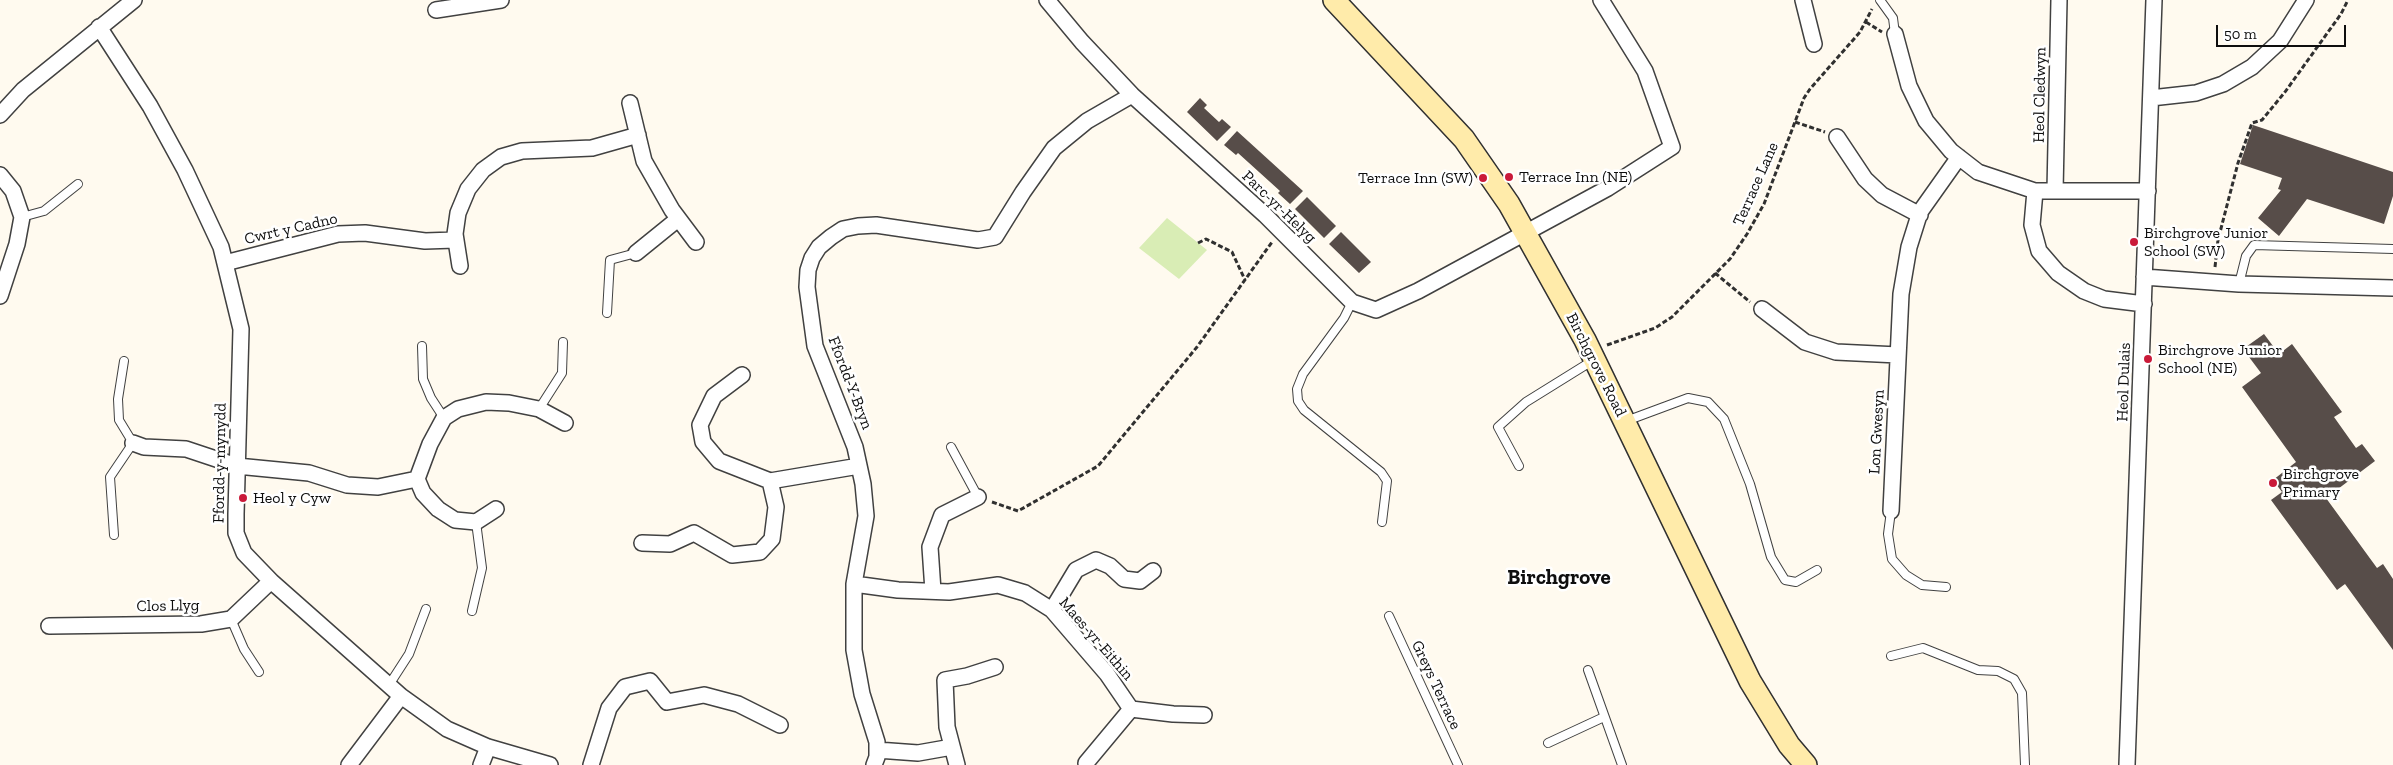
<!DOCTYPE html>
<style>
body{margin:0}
#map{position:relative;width:2393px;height:765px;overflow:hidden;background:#fffaef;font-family:"Zilla Slab",serif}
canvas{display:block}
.scale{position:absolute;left:2216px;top:25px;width:130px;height:22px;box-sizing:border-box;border:2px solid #0e0e0e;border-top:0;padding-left:6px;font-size:15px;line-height:18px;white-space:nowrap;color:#0e0e0e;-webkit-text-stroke:4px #fff;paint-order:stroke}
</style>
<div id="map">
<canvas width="2393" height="765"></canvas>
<div class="scale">50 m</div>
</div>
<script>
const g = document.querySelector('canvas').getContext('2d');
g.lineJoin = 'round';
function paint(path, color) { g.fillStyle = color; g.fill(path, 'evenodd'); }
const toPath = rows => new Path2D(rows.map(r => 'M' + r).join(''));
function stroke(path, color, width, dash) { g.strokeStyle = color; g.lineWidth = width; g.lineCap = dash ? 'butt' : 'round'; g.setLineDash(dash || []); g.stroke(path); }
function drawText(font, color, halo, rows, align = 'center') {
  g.font = font + ' "Zilla Slab",serif'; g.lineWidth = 5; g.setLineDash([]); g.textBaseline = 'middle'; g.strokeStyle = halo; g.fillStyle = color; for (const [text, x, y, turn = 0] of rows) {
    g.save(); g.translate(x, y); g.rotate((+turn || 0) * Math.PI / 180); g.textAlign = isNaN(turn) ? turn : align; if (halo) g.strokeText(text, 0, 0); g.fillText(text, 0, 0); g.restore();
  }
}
const green = toPath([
 [1167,218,1207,250,1179,279,1139,248]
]);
const building = toPath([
 [1200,98,1207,105,1204,108,1219,122,1222,119,1231,127,1217,141,1187,112],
 [2253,125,2393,172,2393,196,2384,224,2307,199,2279,236,2258,218,2281,190,2278,189,2282,178,2240,164],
 [1237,131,1303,191,1290,204,1278,193,1280,191,1238,153,1236,155,1224,145],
 [1307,197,1336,226,1324,238,1295,209],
 [1341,232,1371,262,1359,273,1329,244],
 [2264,334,2279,354,2292,344,2342,412,2334,417,2356,448,2362,444,2375,461,2326,498,2377,568,2383,564,2393,579,2393,650,2345,584,2337,590,2271,500,2282,492,2273,480,2296,462,2242,387,2261,373,2243,349]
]);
const path = toPath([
 [1866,22,1882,32],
 [1795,122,1825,132],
 [1198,243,1206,239,1232,252,1245,280],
 [2215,267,2218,240,2238,163,2252,123,2262,120,2285,92,2341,14,2348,0],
 [1715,273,1750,302],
 [1607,345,1655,328,1672,317,1730,259,1747,234,1764,204,1804,98,1810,89,1860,32,1872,9],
 [992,502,1018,511,1098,466,1197,347,1272,242]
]);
const service = toPath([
 [1880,0,1893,18,1895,34],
 [22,217,44,211,78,184],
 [2239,284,2246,256,2254,245,2393,249],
 [1352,302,1344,318,1303,374,1297,389,1298,401,1304,410,1381,472,1387,481,1382,522],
 [607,313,610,260,636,253],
 [422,346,423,379,431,398,444,418],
 [539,409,562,373,563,342],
 [1626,421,1688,398,1708,402,1724,419,1750,484,1771,557,1785,580,1796,582,1817,570],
 [951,447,978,497],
 [1519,466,1498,427,1526,402,1592,361],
 [1891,511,1888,534,1892,559,1906,575,1922,585,1946,587],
 [114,535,110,477,133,443,119,420,118,399,124,361],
 [472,611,482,568,476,522],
 [1389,616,1458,765],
 [231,619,244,649,259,672],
 [1891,656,1923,648,1978,670,1998,671,2014,679,2022,693,2025,765],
 [1588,670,1622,765],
 [389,685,409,654,426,609],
 [1548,743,1604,717]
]);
const minor = toPath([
 [1047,0,1082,42,1132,95,1265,215,1352,302,1376,310,1418,291,1608,188,1672,147,1645,71,1601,0],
 [1803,0,1814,44],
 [436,10,501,0],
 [99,27,150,106,185,170,221,247,241,329,236,514,236,533,244,553,271,581,401,696,447,729,488,747,550,765],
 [1895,34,1909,86,1926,121,1951,151,1978,172,2035,191,2148,191],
 [2151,98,2196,93,2223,84,2252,67,2280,41,2306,0],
 [630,103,644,161,672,210,696,242],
 [0,115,23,90,134,0],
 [1837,137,1865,179,1882,195,1920,215],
 [0,175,13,191,22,217,17,244,0,296],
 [2035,191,2032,225,2039,251,2058,273,2084,291,2104,299,2144,304],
 [2055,191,2059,0],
 [636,253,678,219],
 [225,263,338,234,365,233,425,241,455,240],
 [460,266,455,234,458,213,468,189,483,170,501,157,522,151,592,148,638,135],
 [2144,277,2239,284,2393,288],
 [1762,309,1805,342,1836,352,1898,355],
 [742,375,714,396,700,425,703,442,719,461,770,481,859,466],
 [133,443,144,447,186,449,237,466,309,473,347,485,378,487,417,479],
 [496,509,476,522,455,520,438,509,423,493,417,479,430,444,444,418,458,409,486,402,509,403,539,409,565,423],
 [1891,511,1901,294,1909,247,1920,212,1959,157],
 [642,543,670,544,694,533,732,555,760,552,772,539,776,507,770,481],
 [854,584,898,590,949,592,998,585,1025,593,1052,610,1107,674,1131,709],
 [933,591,930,547,942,515,978,497],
 [1052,610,1076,570,1096,560,1110,566,1124,579,1140,581,1153,571],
 [49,626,201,624,231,619,271,581],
 [877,750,918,753,952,747],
 [1086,763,1131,709,1173,714,1204,715],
 [349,765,401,696],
 [481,765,488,747],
 [591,765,609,708,625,687,650,681,667,702,704,695,738,704,780,725],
 [874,765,877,757,877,742,862,694,854,650,854,584,866,516,863,484,855,447,815,346,807,287,808,270,812,258,819,247,831,237,843,229,858,226,876,225,978,240,995,237,1023,192,1054,148,1087,121,1132,95],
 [957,765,947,727,945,680,967,676,995,667],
 [2127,765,2154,0]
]);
const secondary = toPath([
 [1334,0,1464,139,1509,204,1585,340,1750,681,1789,745,1806,765]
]);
const markers = [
 [1509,177,5,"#ca1a39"],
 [1483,178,5,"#ca1a39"],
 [2134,242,5,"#ca1a39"],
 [2148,359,5,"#ca1a39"],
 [2273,483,5,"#ca1a39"],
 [243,498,5,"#ca1a39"]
];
const streetNames = [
 ["Heol Cledwyn",2040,95,-89],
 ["Terrace Lane",1756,184,-66],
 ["Parc-yr-Helyg",1279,207,44],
 ["Cwrt y Cadno",291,229,-13],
 ["Birchgrove Road",1596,365,63],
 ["Heol Dulais",2124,382,-88],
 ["Ffordd-Y-Bryn",850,383,69],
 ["Lon Gwesyn",1877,432,-87],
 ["Ffordd-y-mynydd",220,463,-89],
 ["Clos Llyg",168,606,-1],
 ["Maes-yr-Eithin",1096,639,49],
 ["Greys Terrace",1436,685,65]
];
const poiNames = [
 ["Terrace Inn (NE)",1519,177],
 ["Terrace Inn (SW)",1473,178,"right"],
 ["Birchgrove Junior",2144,233],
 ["School (SW)",2144,251],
 ["Birchgrove Junior",2158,350],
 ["School (NE)",2158,368],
 ["Birchgrove",2283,474],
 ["Primary",2283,492],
 ["Heol y Cyw",253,498]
];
const districtNames = [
 ["Birchgrove",1559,578]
];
paint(green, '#d9edb5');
paint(building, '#574d49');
stroke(service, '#414141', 10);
stroke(minor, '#414141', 18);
stroke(secondary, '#303030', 24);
stroke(path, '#303030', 3, [5, 2.5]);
stroke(service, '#fff', 8);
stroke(minor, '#fff', 15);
stroke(secondary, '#ffebaa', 21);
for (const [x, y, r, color] of markers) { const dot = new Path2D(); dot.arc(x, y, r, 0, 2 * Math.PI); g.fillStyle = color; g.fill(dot); stroke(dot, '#fff', 2); }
drawText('16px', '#0e0e0e', '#fff', streetNames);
drawText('16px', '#0e0e0e', '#fff', poiNames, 'left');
drawText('bold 21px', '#0e0e0e', '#fff', districtNames);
</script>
